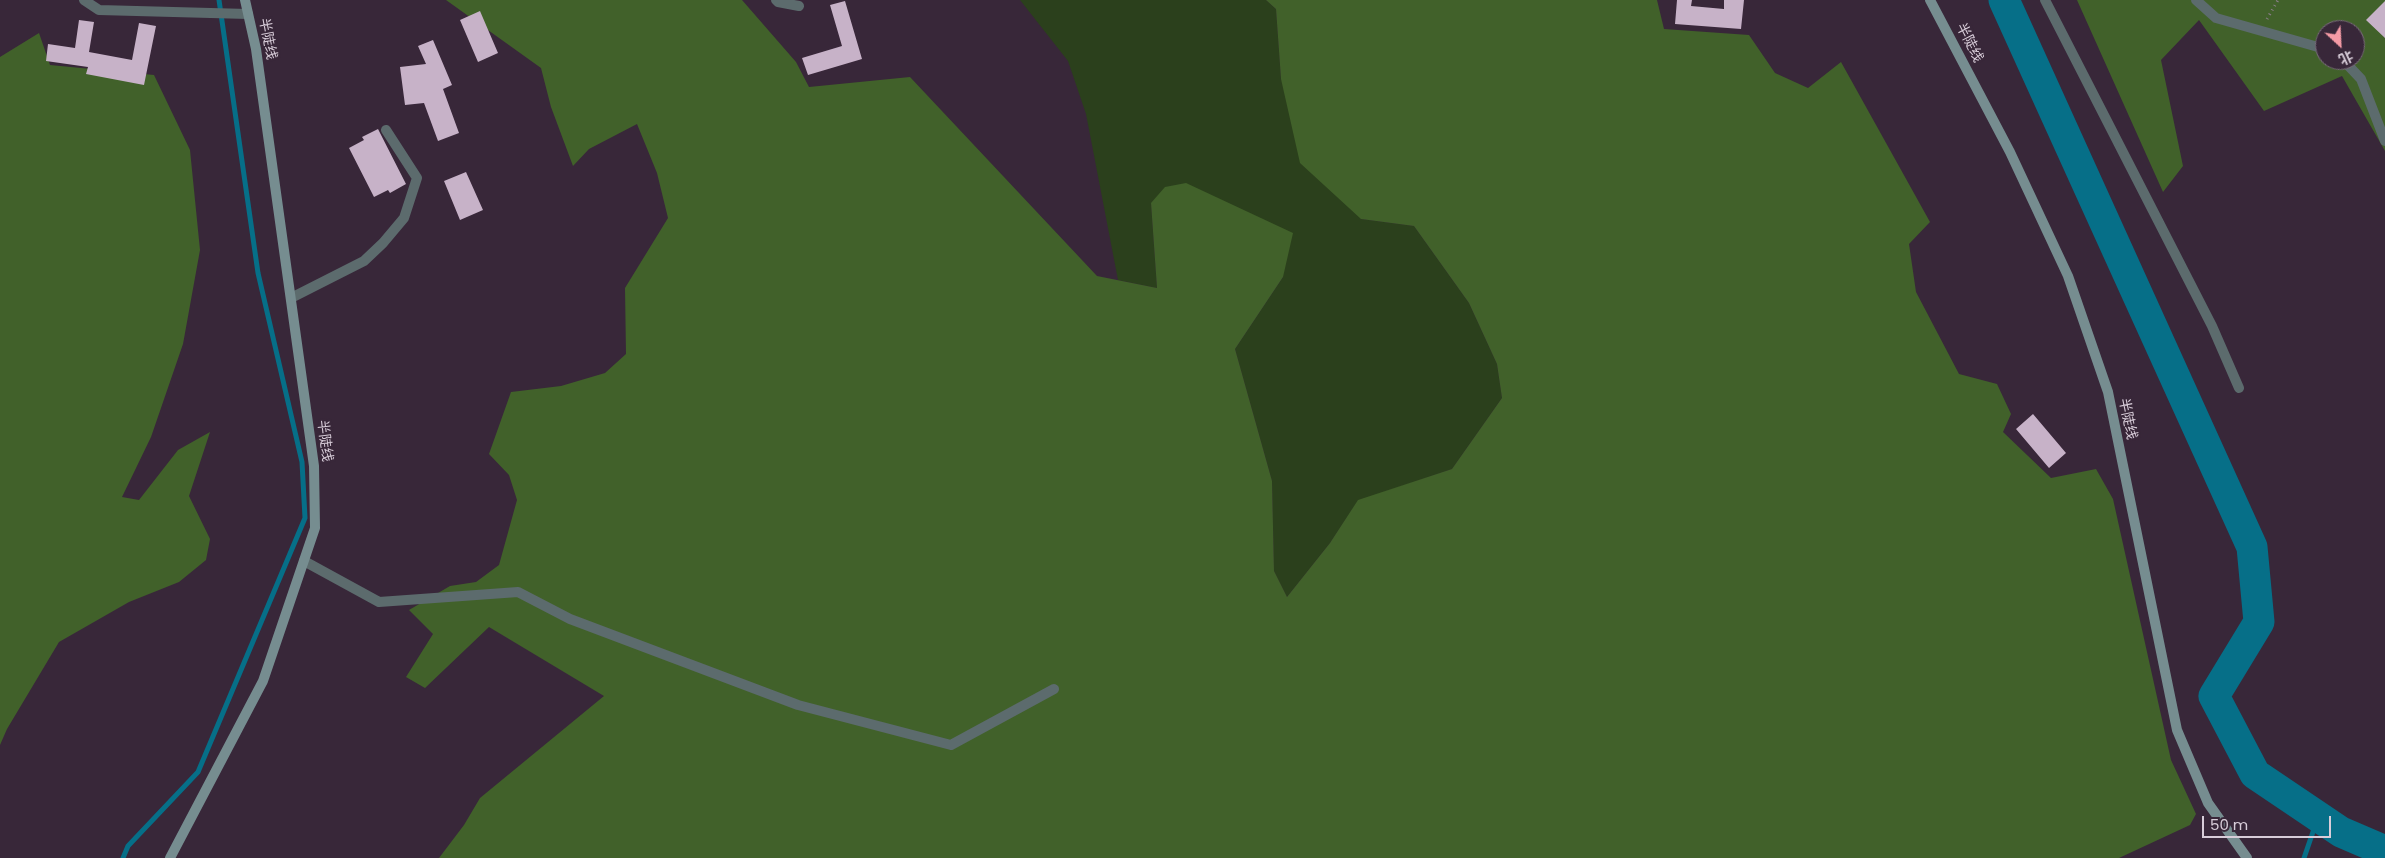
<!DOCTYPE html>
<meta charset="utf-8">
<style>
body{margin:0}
#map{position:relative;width:2385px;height:858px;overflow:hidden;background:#382739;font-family:Poppins,"Noto Sans SC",sans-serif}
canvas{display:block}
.north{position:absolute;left:2315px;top:20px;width:50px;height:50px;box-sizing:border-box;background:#382739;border:1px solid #786979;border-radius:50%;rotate:155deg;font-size:14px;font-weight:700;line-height:20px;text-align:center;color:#d8cdd9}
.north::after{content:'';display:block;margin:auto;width:18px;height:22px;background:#f49aa5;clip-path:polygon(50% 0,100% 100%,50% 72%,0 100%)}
.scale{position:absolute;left:2202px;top:816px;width:129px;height:22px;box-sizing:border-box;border:2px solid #d8cdd9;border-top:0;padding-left:6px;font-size:15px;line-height:18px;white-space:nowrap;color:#d8cdd9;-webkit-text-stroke:4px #382739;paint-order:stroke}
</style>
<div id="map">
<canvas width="2385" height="858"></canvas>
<div class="north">北</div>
<div class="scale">50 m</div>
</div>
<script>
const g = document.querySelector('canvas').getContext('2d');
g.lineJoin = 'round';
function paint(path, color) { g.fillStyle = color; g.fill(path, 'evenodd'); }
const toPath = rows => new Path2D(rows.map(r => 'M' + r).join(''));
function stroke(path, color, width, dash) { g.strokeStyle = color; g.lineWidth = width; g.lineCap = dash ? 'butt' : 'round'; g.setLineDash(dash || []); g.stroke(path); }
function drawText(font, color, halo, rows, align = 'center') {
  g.font = font + ' Poppins,"Noto Sans SC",sans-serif'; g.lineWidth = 5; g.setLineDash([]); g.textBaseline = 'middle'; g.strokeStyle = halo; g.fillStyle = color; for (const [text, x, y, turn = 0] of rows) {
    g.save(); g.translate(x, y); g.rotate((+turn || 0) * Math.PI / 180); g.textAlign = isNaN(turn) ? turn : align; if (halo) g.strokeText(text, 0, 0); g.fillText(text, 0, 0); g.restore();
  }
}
const green = toPath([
 [1020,0,1266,0,1276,9,1281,79,1361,219,1414,226,1469,303,1497,364,1502,398,1452,469,1358,501,1330,543,1287,597,1274,571,1272,481,1235,349,1283,277,1151,203,1157,288,1118,280,1086,114,1068,61]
]);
const forest = toPath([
 [446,0,742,0,796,62,809,87,910,77,1097,276,1157,288,1151,203,1165,187,1186,183,1293,233,1283,277,1235,349,1272,481,1274,571,1287,597,1330,543,1358,500,1452,469,1502,398,1497,364,1469,303,1414,226,1361,219,1300,163,1281,79,1276,9,1266,0,1657,0,1664,29,1749,35,1775,73,1808,88,1841,62,1930,222,1909,244,1916,292,1959,374,1997,384,2011,414,2003,432,2051,478,2096,469,2113,499,2171,760,2196,814,2190,825,2119,858,439,858,464,825,480,798,604,696,489,627,425,688,406,677,433,634,409,610,450,586,476,582,499,565,517,500,509,475,489,454,511,392,561,386,605,373,626,354,625,288,668,218,657,173,637,124,589,149,573,166,551,107,541,68],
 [2077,0,2385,0,2385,151,2342,76,2264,111,2199,20,2161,60,2183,166,2163,192],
 [2325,30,2355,30,2355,60,2325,60],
 [39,33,50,65,154,75,190,150,200,250,183,344,151,437,122,497,139,500,178,450,210,432,189,496,210,539,206,560,179,582,129,602,59,642,7,729,0,745,0,57]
]);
const stream = toPath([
 [123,858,128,846,198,772,305,518,302,462,258,273,219,0],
 [2304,858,2315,826,2315,815]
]);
const river = toPath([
 [2004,0,2252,547,2259,622,2214,696,2255,774,2341,832,2385,851]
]);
const building = toPath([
 [1677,0,1692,0,1691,6,1724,9,1724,0,1744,0,1741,29,1675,24],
 [845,1,862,59,808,75,802,58,842,46,830,5],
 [2385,1,2385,38,2366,20],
 [480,11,498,53,478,62,460,20],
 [79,20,94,22,89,52,132,60,139,23,156,26,144,85,86,74,88,67,46,61,48,44,75,48],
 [433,40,452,85,443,89,459,133,438,141,424,103,405,105,400,67,426,64,418,46],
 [378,129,406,184,390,193,388,190,374,197,349,148,364,140,362,137],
 [466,172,483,210,460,220,444,181],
 [2033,414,2066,453,2049,468,2016,429]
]);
const path = toPath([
 [2267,19,2278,0]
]);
const street = toPath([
 [84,0,99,10,248,14],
 [776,0,778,2,799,6],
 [2045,0,2212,326,2239,388],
 [2196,0,2216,18,2325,49],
 [2343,60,2361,79,2385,141],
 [291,298,364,261,383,243,404,218,417,178,386,130],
 [304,561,379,602,518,592,570,619,798,705,951,745,1054,689]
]);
const secondary = toPath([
 [1930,0,2010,152,2068,276,2108,392,2177,730,2208,803,2247,858],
 [170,858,263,681,315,528,314,466,256,49,245,0]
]);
const streetNames = [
 ["半陡线",267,39,79],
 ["半陡线",1969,43,63],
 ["半陡线",2127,419,78],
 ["半陡线",324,441,83]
];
paint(green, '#2b401c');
paint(forest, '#41612a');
stroke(stream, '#066f88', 5);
stroke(river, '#066f88', 31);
paint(building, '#c7b2c8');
stroke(path, '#8c7f8d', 3, [1, 4]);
stroke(street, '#5c6b6d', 10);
stroke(secondary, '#768d90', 10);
drawText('14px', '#d8cdd9', '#382739', streetNames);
</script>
